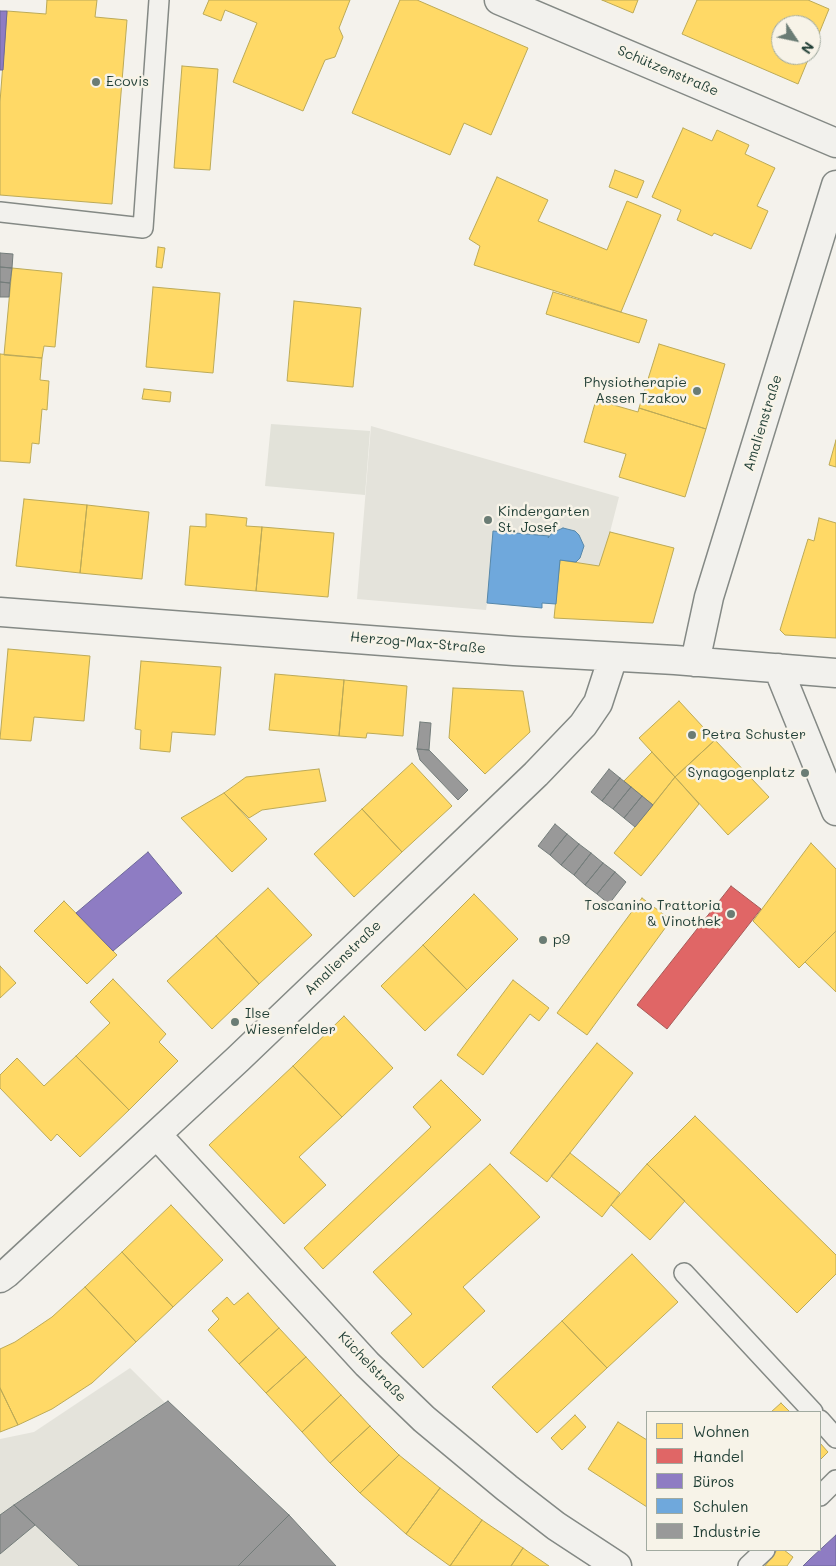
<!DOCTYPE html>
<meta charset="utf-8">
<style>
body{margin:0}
#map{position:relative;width:836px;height:1566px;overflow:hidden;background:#f4f2ec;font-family:Mali,sans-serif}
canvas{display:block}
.legend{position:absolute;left:646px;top:1411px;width:175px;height:140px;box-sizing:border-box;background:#f7f3e8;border:1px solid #a1aaa0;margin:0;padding:6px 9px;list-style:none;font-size:15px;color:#1f3d34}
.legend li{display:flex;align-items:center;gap:10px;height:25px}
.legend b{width:25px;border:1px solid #a1aaa0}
.north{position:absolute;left:771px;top:15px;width:50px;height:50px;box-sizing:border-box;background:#f7f3e8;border:1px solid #a1aaa0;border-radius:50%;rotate:124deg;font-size:14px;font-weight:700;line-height:20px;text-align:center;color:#1f3d34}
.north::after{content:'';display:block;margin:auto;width:18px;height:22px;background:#6a7c74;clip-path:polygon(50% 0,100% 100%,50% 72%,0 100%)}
</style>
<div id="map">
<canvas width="836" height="1566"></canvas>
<ul class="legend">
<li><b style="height:14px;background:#ffd966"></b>Wohnen</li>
<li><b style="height:14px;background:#e06666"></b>Handel</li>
<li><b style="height:14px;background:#8e7cc3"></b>Büros</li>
<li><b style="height:14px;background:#6fa8dc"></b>Schulen</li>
<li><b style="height:14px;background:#999"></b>Industrie</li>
</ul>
<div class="north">N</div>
</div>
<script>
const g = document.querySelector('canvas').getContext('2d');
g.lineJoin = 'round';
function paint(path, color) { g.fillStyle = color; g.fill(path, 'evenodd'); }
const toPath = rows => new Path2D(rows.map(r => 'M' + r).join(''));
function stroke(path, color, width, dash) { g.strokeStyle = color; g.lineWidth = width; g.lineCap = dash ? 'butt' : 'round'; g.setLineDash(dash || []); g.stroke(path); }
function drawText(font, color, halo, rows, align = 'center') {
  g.font = font + ' Mali,sans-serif'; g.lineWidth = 5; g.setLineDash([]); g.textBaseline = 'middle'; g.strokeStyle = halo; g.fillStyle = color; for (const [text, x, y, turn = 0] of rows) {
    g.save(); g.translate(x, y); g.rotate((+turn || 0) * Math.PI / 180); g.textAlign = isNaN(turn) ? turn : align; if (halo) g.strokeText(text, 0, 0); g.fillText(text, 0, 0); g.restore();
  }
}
const built = toPath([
 [371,426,619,497,610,532,674,548,653,623,554,618,556,604,542,603,542,608,487,603,486,610,357,599],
 [130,1368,330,1566,0,1566,0,1439,34,1432]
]);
const green = toPath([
 [271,424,370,431,365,495,265,486]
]);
const homes = toPath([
 [47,0,97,0,95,17,127,20,112,204,0,195,0,102,7,11,46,14,47,0],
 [209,0,350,0,339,28,343,37,335,57,325,60,303,111,233,82,257,23,225,10,221,21,203,14,209,0],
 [400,0,417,0,528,48,491,135,464,123,450,155,352,113,400,0],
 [602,0,638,0,633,13,602,0],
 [697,0,808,0,829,9,811,53,811,25,781,25,781,55,810,55,798,84,682,34,697,0],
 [182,66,218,69,210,170,174,168,182,66],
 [683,128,712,141,717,130,749,145,745,154,775,168,757,206,768,211,751,249,714,233,712,236,677,220,681,210,652,197,683,128],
 [615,170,644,181,637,198,609,187,615,170],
 [497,177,548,200,538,221,607,250,627,201,661,215,621,312,474,265,480,246,469,239,497,177],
 [158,247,165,248,162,268,156,267,158,247],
 [12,268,62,273,55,347,44,346,42,358,4,355,12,268],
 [153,287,220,293,213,373,146,367,153,287],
 [553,292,647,320,639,343,546,314,553,292],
 [294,301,361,308,353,387,287,381,294,301],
 [659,344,725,364,706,429,639,408,659,344],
 [0,354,42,358,40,380,49,381,47,410,42,409,39,444,32,443,30,463,0,461,0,354],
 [144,389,171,392,170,402,142,399,144,389],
 [596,400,638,412,639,408,706,429,685,497,619,477,626,454,584,442,596,400],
 [836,440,836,467,829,465,836,440],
 [24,499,87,505,80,573,16,566,24,499],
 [87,505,149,512,142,579,80,573,87,505],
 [206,514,247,518,246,526,262,527,256,591,185,585,190,526,206,527,206,514],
 [819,518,836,523,836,638,785,635,780,630,808,539,814,541,819,518],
 [262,527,334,533,328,597,256,591,262,527],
 [610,532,674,548,653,623,554,618,560,560,599,566,610,532],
 [8,649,90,656,84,721,34,717,31,741,0,739,8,649],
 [141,661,221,667,215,735,172,732,170,752,140,749,141,730,135,729,141,661],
 [275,674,344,680,339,736,269,730,275,674],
 [344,680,407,686,403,736,367,733,366,738,339,736,344,680],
 [453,688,523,691,530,732,485,774,449,738,453,688],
 [679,701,715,740,675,777,639,738,679,701],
 [715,740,769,797,728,835,675,777,715,740],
 [652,752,675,777,653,805,624,781,652,752],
 [412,763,452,806,402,852,362,809,412,763],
 [319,769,326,801,262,810,249,818,224,793,246,777,319,769],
 [675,777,699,804,641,876,614,853,675,777],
 [224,793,267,839,232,872,181,818,224,793],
 [362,809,402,852,354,897,314,854,362,809],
 [811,843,836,869,836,931,799,968,753,921,811,843],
 [268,888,312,935,259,984,216,936,268,888],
 [474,894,518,939,467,990,423,945,474,894],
 [642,898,671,920,587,1035,557,1013,642,898],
 [64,901,117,955,87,984,34,931,64,901],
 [836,931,836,992,805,962,836,931],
 [216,936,259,984,212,1029,167,981,216,936],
 [423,945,467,990,425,1031,381,986,423,945],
 [0,966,16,983,0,998,0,966],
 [113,979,166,1034,159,1042,178,1061,129,1110,76,1056,110,1023,90,1002,113,979],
 [513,980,549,1008,539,1021,530,1014,483,1075,457,1055,513,980],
 [344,1016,393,1068,342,1117,293,1066,344,1016],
 [597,1043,633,1073,547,1182,510,1153,597,1043],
 [76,1056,129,1110,80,1157,57,1134,51,1141,0,1088,0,1075,17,1058,44,1086,76,1056],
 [293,1066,342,1117,299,1157,326,1185,284,1224,209,1145,293,1066],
 [441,1080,481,1120,323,1269,304,1248,431,1127,413,1107,441,1080],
 [695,1116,836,1255,836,1274,797,1313,647,1164,695,1116],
 [570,1153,620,1193,602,1217,551,1176,570,1153],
 [490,1164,540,1217,463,1287,485,1311,423,1368,391,1333,412,1314,373,1272,490,1164],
 [647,1164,685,1201,650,1240,611,1205,647,1164],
 [171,1205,223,1260,173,1307,122,1252,171,1205],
 [122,1252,173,1307,136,1342,85,1287,122,1252],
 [632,1254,678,1302,607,1368,562,1321,632,1254],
 [85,1287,136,1342,92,1383,52,1409,18,1425,0,1388,0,1349,15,1342,52,1317,85,1287],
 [248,1293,279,1328,239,1364,208,1330,219,1319,212,1311,227,1297,234,1305,248,1293],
 [562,1321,607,1368,537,1433,492,1387,562,1321],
 [279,1328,306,1357,266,1393,239,1364,279,1328],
 [306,1357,341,1395,302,1432,266,1393,306,1357],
 [0,1388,18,1425,0,1432,0,1388],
 [341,1395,370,1426,330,1463,302,1432,341,1395],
 [781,1403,790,1412,771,1412,781,1403],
 [575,1415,586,1427,562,1450,551,1438,575,1415],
 [618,1422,647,1440,647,1507,588,1469,618,1422],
 [370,1426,399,1455,360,1493,330,1463,370,1426],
 [820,1443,828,1452,820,1460,820,1443],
 [399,1455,440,1488,406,1534,360,1493,399,1455],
 [440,1488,482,1520,450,1566,406,1534,440,1488],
 [482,1520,523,1548,511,1566,450,1566,482,1520],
 [523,1548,530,1553,549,1566,511,1566,523,1548],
 [777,1550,784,1550,793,1557,787,1566,765,1566,777,1550]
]);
const shops = toPath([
 [731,886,761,909,667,1029,637,1005,731,886]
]);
const offices = toPath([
 [0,11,7,11,3,70,0,70,0,11],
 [148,852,182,893,113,951,76,913,148,852],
 [836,1535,836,1566,803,1566,810,1559,836,1535]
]);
const schools = toPath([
 [563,528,575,531,579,535,584,546,580,558,576,562,560,560,556,604,542,603,542,608,487,603,493,531,549,536,548,538,552,533,563,528]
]);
const industry = toPath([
 [0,253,13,254,12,268,0,267,0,253],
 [0,267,12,268,10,283,0,282,0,267],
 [0,282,10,283,9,297,0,297,0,282],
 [420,722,431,723,429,750,417,749,420,722],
 [417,749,429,750,468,790,458,800,420,760,417,749],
 [609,769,620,778,602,801,591,792,609,769],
 [620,778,631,787,613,809,602,801,620,778],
 [631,787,642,796,624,818,613,809,631,787],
 [642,796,653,805,635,827,624,818,642,796],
 [555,824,567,834,550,855,538,846,555,824],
 [567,834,579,844,561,865,550,855,567,834],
 [579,844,591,853,574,875,561,865,579,844],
 [591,853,603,863,585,885,574,875,591,853],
 [603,863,615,872,597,894,585,885,603,863],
 [615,872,626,882,609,904,597,894,615,872],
 [168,1401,289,1515,238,1566,79,1566,14,1505,168,1401],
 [14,1505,35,1525,0,1554,0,1515,14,1505],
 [289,1515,336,1566,238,1566,289,1515]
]);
const lane = toPath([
 [0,212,143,228,159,0],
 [684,1273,813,1412],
 [820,1420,836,1438],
 [820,1496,836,1480],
 [748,1566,765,1550]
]);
const street = toPath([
 [499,0,836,143],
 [0,612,514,651,675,660,836,673],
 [695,662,709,597,836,185],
 [778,668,836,811],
 [157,1135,367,1364,424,1419,507,1488,556,1526,617,1566],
 [0,1278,7,1273,238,1059,536,774,583,725,598,703,613,657]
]);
const markers = [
 [96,82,5,"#6a7c74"],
 [697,391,5,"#6a7c74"],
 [488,520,5,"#6a7c74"],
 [692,735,5,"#6a7c74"],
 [805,773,5,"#6a7c74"],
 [731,914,5,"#6a7c74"],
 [543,940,5,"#6a7c74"],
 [235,1022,5,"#6a7c74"]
];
const streetNames = [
 ["Schützenstraße",668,71,23],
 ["Amalienstraße",763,423,-73],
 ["Herzog-Max-Straße",418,643,5],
 ["Amalienstraße",343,958,-44],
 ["Küchelstraße",372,1367,46]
];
const poiNames = [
 ["Ecovis",106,82],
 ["Physiotherapie",687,383,"right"],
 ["Assen Tzakov",687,399,"right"],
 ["Kindergarten",498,512],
 ["St. Josef",498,528],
 ["Petra Schuster",702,735],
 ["Synagogenplatz",795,773,"right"],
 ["Toscanino Trattoria",721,906,"right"],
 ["& Vinothek",721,922,"right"],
 ["p9",553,940],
 ["Ilse",245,1014],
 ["Wiesenfelder",245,1030]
];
paint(built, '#e4e3db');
paint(green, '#e2e2d9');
paint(homes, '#ffd966');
stroke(homes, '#bcaa57', 1);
paint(shops, '#e06666');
stroke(shops, '#a65a57', 1);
paint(offices, '#8e7cc3');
stroke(offices, '#6d6998', 1);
paint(schools, '#6fa8dc');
stroke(schools, '#5788aa', 1);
paint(industry, '#999');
stroke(industry, '#747d7b', 1);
stroke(lane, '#848985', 22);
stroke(street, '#848985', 31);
stroke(lane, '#f2f1ed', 19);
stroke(street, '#f2f1ed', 28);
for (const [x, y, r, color] of markers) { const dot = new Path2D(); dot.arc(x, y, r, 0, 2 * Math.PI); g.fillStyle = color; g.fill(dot); stroke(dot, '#f7f3e8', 2); }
drawText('14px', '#1f3d34', '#f7f3e8', streetNames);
drawText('14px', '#1f3d34', '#f7f3e8', poiNames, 'left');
</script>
